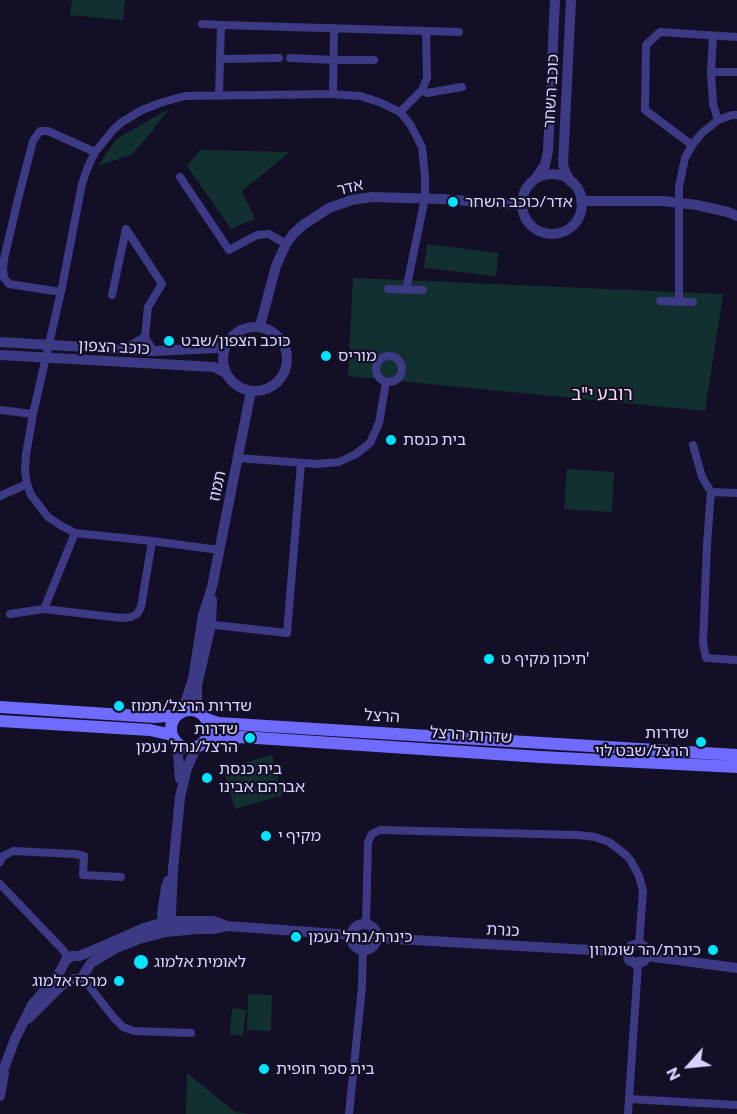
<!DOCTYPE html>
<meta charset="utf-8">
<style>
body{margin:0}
#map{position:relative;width:737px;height:1114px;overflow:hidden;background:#130f26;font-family:Commissioner,sans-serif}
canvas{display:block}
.north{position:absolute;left:659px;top:1036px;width:60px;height:60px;-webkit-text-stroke:4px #130f26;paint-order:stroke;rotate:243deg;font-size:16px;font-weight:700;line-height:24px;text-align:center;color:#d9d4ff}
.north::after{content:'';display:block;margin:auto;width:21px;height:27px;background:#d9d4ff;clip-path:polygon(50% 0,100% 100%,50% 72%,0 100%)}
</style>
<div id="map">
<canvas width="737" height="1114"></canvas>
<div class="north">N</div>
</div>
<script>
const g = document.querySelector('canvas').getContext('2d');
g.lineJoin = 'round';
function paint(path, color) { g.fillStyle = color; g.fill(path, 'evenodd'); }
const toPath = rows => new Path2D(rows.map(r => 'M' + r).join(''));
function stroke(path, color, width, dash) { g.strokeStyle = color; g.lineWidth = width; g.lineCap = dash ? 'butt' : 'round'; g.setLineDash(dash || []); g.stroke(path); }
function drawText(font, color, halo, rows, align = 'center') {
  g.font = font + ' Commissioner,"Noto Sans Hebrew",sans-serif'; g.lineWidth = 4.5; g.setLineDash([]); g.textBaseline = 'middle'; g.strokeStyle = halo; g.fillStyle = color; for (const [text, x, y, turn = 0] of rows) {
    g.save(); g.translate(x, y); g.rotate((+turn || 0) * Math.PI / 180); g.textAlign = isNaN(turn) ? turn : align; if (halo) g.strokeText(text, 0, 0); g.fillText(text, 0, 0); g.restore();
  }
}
const green = toPath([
 [72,0,125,0,123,20,70,15],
 [169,109,149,135,131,155,98,166,116,139],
 [200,150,290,152,242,191,255,219,231,229,187,166],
 [427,244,498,253,496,276,424,268],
 [353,278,723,294,705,411,348,376],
 [567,469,614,472,612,512,564,509],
 [272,755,283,795,235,809,223,769],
 [248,994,272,995,271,1031,247,1030],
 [232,1008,246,1010,243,1036,230,1034],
 [187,1073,235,1112,250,1114,186,1114]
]);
const minor = toPath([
 [202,24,221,25],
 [426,31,459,32],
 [713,36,711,72,713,104,718,120],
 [290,58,334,60,374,60],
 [220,59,279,58],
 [711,72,737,72],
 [422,90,427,93,462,87],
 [333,94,334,28],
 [219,95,221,25,426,31,427,78,422,90,400,112],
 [692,145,645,110,646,45,660,32,737,37],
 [180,177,229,250,257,235,269,234,286,244],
 [388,289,423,290],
 [61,292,9,284,4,278,3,269,4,259,18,199,33,141,40,131,48,131,95,152],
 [112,295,126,229,162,284,148,307,145,337,153,351],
 [660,301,693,302],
 [679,301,679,187,685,158,692,145,702,133,718,120,732,115,737,115],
 [123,349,145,337],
 '376 369a13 13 0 1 1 26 0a13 13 0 1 1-26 0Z',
 [0,410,33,414],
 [693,445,702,477,711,492,737,493],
 [238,458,317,464,339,462,356,454,370,443,379,423,386,382],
 [711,492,707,544,703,643,706,658,737,660],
 [0,496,27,484],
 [219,550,152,541,75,533,60,525,48,517,31,495,27,484,25,471,26,455,33,414,62,287,82,184,87,169,95,152,114,129,122,122,142,110,163,102,185,96,333,94,360,96,379,102,400,112,410,124,422,147,425,177,425,198,406,290],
 [44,609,75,533],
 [10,614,44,609,121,618,131,617,137,614,141,607,152,541],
 [206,624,287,633,301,463],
 [0,862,3,856,13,851,75,854,84,856,83,875,121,877],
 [0,884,62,949,68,957],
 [366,924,368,842,372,834,380,830,578,835,595,837,609,842,626,855,631,861,639,876,643,891,639,944],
 [82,977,114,1018,123,1027,134,1031,191,1033],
 [629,1099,737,1105],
 [349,1114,362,987,363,950],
 [628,1114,638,964]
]);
const tertiary = toPath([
 [571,0,563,164,565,172,571,182],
 '522 204a30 30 0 1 1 60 0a30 30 0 1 1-60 0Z',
 [535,179,545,165,548,151,555,0],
 [581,201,663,201,697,205,728,212,737,216],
 [260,326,276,266,286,244,293,234,303,225,329,208,352,200,372,197,441,199,522,205],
 '223 359a32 32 0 1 1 64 0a32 32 0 1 1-64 0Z',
 [0,342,153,351,216,348,225,346],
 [0,355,214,367,226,373],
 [200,713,197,699,197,685,211,625,212,600],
 [179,714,186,700,193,679,203,615,212,587,251,391],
 [177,742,180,779],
 '351 937a13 13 0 1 1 26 0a13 13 0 1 1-26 0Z',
 [168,925,171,914,173,869,180,797,187,768,197,746],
 [165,927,162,914,166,887,168,881],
 [377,938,627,952],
 [627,952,631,946,639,944,645,947,647,956],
 [627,952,629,960,635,963,644,961,647,956],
 [647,956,737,968],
 [28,1019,61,986,72,979,79,979,82,977,91,963,116,948,139,939,166,932,197,929,213,929,227,926],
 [0,1079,15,1039,32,1005,59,973,66,960,72,956,79,956,89,952,144,928,164,922,177,921,213,921,227,926,351,935],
 [0,1096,4,1073]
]);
const secondary = toPath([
 [0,707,155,717,177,715],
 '171 729a19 19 0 1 1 38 0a19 19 0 1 1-38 0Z',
 [206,719,218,723,737,755],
 [0,721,150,730,172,735],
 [204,742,242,737,541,757,737,767]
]);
const markers = [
 [453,202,6,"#00e5ff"],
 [169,341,6,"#00e5ff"],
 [326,356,6,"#00e5ff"],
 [391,440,6,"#00e5ff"],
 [489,659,6,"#00e5ff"],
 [119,706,6,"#00e5ff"],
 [250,738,6,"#00e5ff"],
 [701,742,6,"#00e5ff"],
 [207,778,6,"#00e5ff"],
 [266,836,6,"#00e5ff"],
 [296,937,6,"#00e5ff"],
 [713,950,6,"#00e5ff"],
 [141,962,8,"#00e5ff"],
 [119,981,6,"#00e5ff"],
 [264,1069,6,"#00e5ff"]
];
const streetNames = [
 ["כוכב השחר",551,91,-87],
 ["אדר",350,187,-13],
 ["כוכב הצפון",114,347,3],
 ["תמוז",217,486,-78],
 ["הרצל",382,716,4],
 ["שדרות הרצל",471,735,4],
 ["כנרת",503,930,3]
];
const poiNames = [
 ["אדר/כוכב השחר",465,202],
 ["כוכב הצפון/שבט",181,341],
 ["מוריס",338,356],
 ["בית כנסת",403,440],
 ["תיכון מקיף ט'",501,659],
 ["שדרות הרצל/תמוז",131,706],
 ["שדרות",238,729,"right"],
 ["הרצל/נחל נעמן",238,747,"right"],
 ["שדרות",689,733,"right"],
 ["הרצל/שבט לוי",689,751,"right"],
 ["בית כנסת",219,769],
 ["אברהם אבינו",219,787],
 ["מקיף י",278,836],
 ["כינרת/נחל נעמן",308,937],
 ["כינרת/הר שומרון",701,950,"right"],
 ["לאומית אלמוג",154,962],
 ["מרכז אלמוג",107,981,"right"],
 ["בית ספר חופית",276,1069]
];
const neighbourhoodNames = [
 ["רובע י\"ב",602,394]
];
paint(green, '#12302f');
stroke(minor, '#3d3a85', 8);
stroke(tertiary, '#3d3a85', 10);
stroke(secondary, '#6f6bff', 12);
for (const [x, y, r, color] of markers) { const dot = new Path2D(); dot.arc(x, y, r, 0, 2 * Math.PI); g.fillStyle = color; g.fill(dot); stroke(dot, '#130f26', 2); }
drawText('16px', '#d9d4ff', '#130f26', streetNames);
drawText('16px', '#d9d4ff', '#130f26', poiNames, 'left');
drawText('18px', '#ffd6f0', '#130f26', neighbourhoodNames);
</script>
